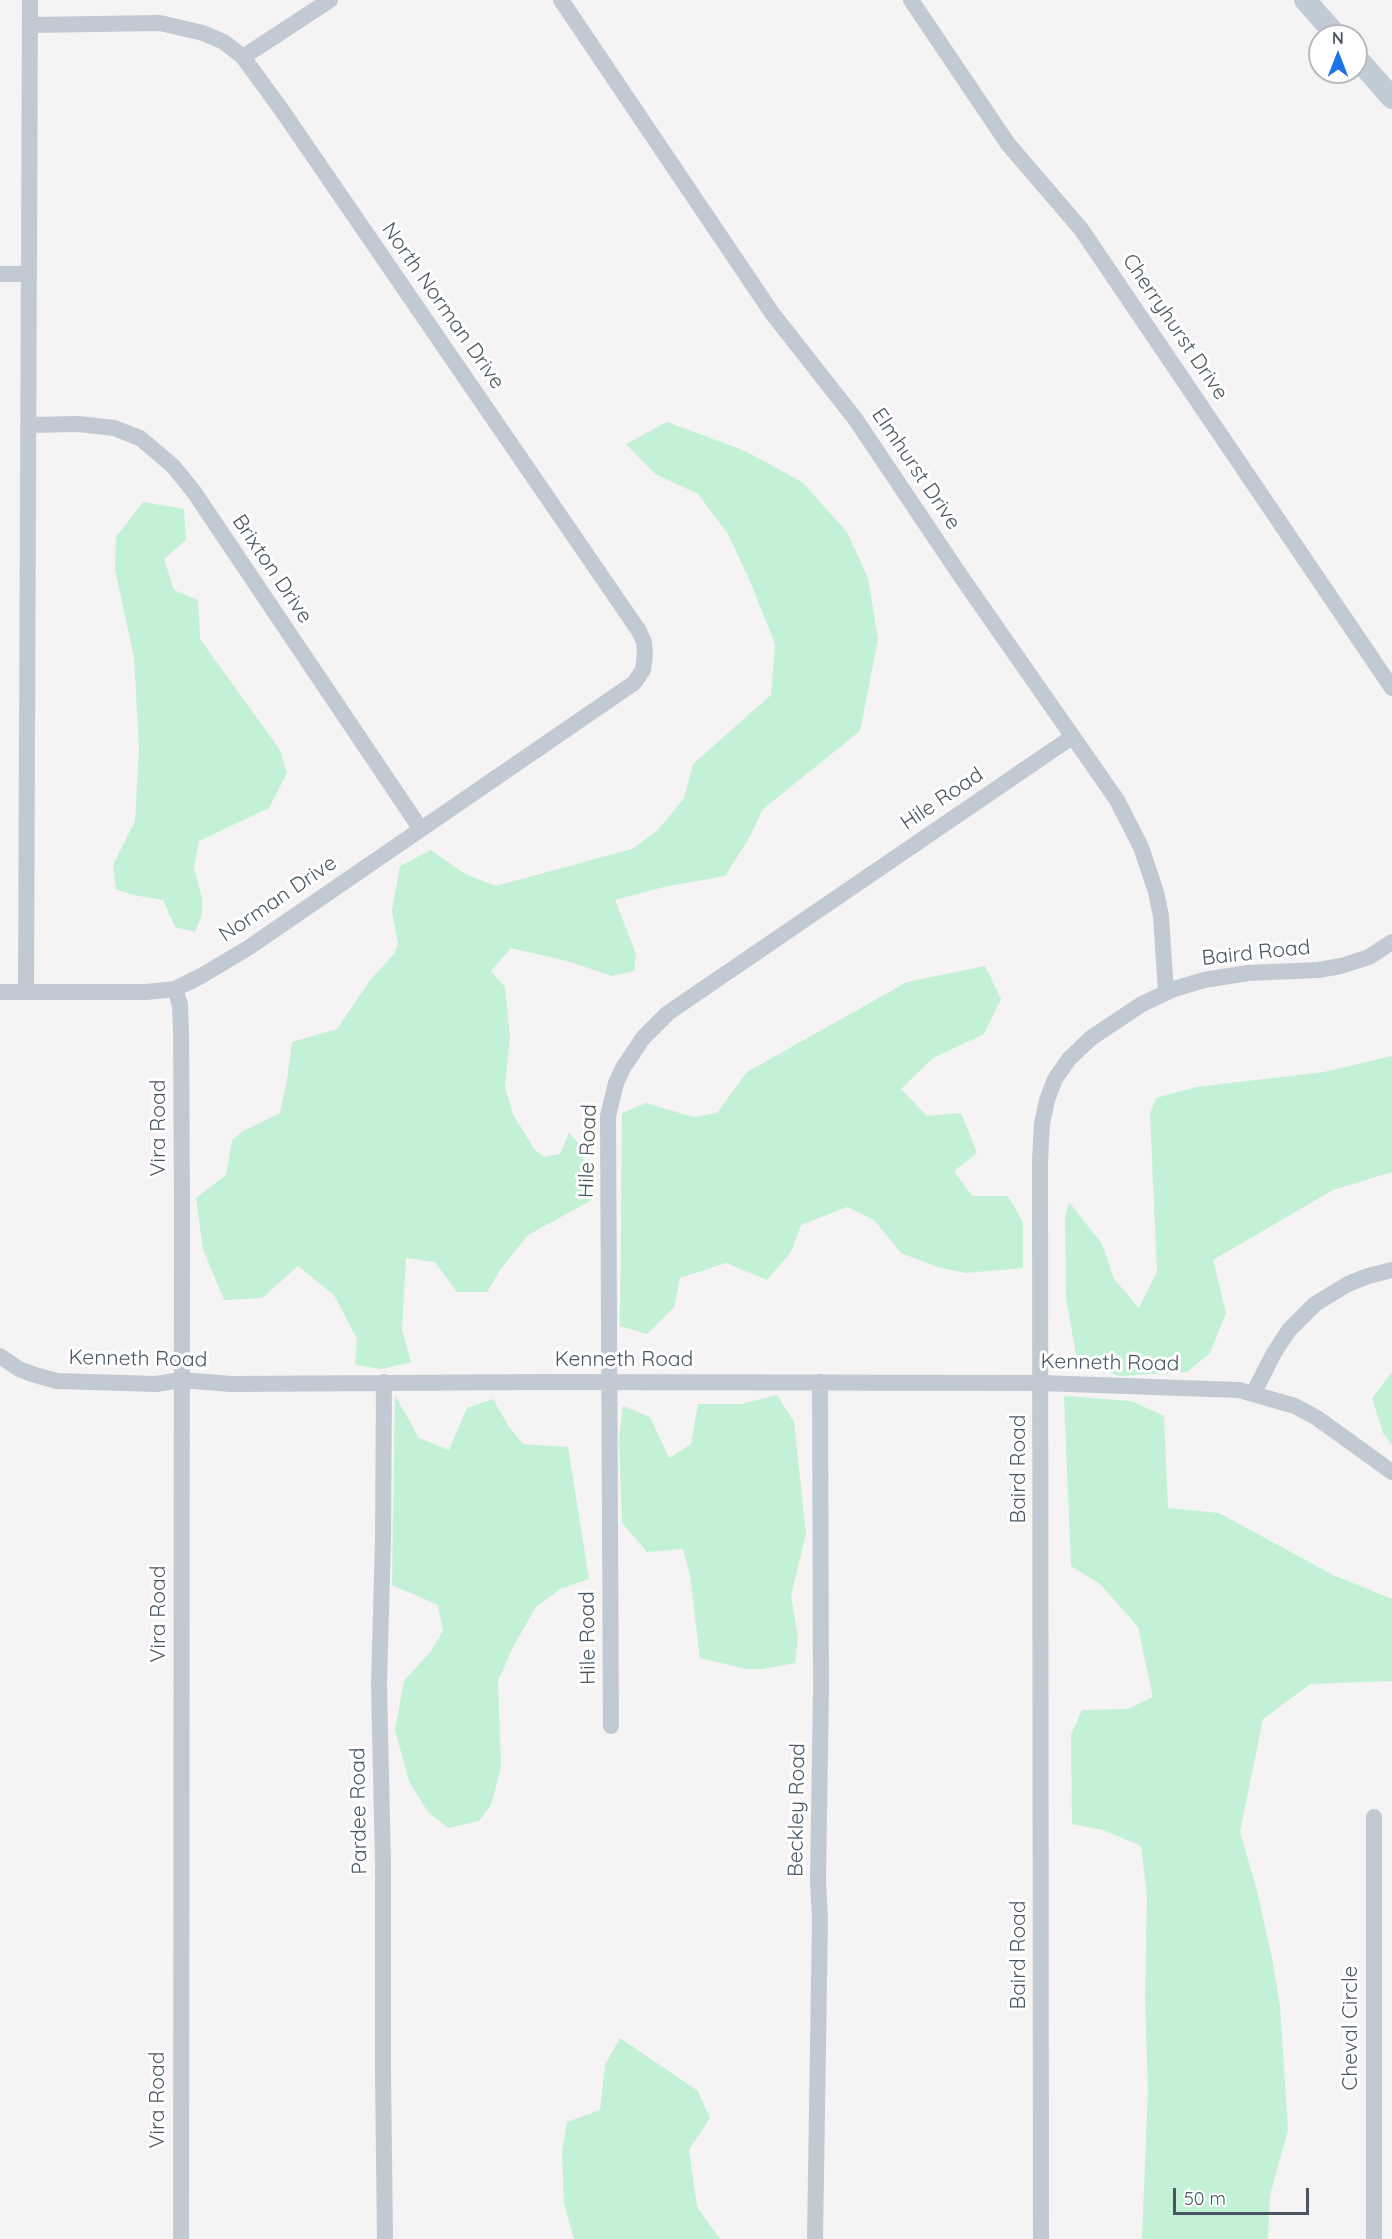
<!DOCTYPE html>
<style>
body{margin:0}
#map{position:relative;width:1392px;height:2239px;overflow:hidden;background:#f5f3f3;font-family:Quicksand,sans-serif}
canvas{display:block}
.north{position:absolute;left:1308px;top:24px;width:60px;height:60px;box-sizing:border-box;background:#fff;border:2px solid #b7bbc0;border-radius:50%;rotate:0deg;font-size:16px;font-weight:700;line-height:24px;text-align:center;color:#4a5661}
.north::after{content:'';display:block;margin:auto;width:21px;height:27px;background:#1a73e8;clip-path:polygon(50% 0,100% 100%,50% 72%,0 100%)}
.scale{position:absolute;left:1173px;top:2188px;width:136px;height:27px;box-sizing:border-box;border:3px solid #4a5661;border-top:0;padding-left:8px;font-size:18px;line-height:21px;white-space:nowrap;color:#4a5661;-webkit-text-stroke:4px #fff;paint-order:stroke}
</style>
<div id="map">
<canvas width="1392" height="2239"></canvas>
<div class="north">N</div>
<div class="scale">50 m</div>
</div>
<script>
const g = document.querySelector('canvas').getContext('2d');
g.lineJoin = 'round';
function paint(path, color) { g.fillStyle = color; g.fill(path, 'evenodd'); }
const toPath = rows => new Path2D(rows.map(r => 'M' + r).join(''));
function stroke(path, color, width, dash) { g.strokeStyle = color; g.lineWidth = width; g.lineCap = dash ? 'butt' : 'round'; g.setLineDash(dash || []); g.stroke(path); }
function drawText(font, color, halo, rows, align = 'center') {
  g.font = font + ' Quicksand,sans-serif'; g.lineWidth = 6; g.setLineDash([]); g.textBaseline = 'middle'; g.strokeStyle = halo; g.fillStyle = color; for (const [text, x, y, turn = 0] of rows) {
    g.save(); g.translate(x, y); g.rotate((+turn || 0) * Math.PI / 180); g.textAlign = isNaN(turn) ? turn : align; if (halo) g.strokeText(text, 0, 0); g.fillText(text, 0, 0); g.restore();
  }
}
const green = toPath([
 [667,422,745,451,802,482,847,532,868,578,878,639,860,731,763,809,748,840,725,876,664,887,615,900,636,954,634,971,612,976,567,961,511,948,491,971,505,987,510,1037,505,1087,513,1114,534,1149,544,1157,560,1154,569,1133,580,1145,592,1200,528,1235,500,1270,487,1292,457,1292,435,1262,406,1258,402,1330,411,1362,382,1369,355,1365,357,1339,334,1295,298,1266,262,1298,224,1300,203,1249,196,1198,226,1175,232,1140,243,1131,280,1113,287,1080,292,1042,337,1029,371,979,394,954,398,944,392,911,400,866,431,850,465,874,496,886,632,849,658,830,684,798,693,764,771,695,775,644,749,579,728,534,698,494,655,474,626,444],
 [143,502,184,509,186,540,164,559,174,590,198,600,200,639,280,750,287,773,269,808,199,841,194,867,202,898,202,915,195,932,175,927,163,900,133,895,116,889,113,865,135,821,139,750,134,657,115,570,116,537],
 [985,966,1001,999,984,1034,933,1058,901,1089,927,1116,961,1113,977,1153,954,1171,972,1196,1008,1196,1023,1222,1023,1268,965,1273,938,1267,901,1253,874,1220,847,1207,801,1225,791,1252,767,1280,726,1263,680,1278,674,1307,647,1334,620,1326,622,1113,646,1103,693,1117,717,1113,747,1072,907,982],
 [1392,1056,1392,1172,1333,1190,1213,1260,1226,1313,1210,1353,1187,1372,1119,1376,1077,1360,1066,1298,1065,1218,1069,1202,1102,1244,1114,1279,1139,1308,1157,1272,1150,1114,1156,1098,1196,1087,1324,1072],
 [1392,1372,1392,1445,1383,1433,1372,1398],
 [395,1395,419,1438,449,1450,467,1408,493,1399,509,1427,523,1444,568,1447,589,1579,560,1589,535,1608,512,1649,498,1681,501,1767,491,1805,479,1821,448,1828,428,1812,409,1781,395,1730,404,1681,431,1651,443,1631,438,1605,392,1585],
 [777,1395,794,1422,806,1534,791,1595,798,1638,795,1663,763,1669,746,1669,700,1658,690,1575,683,1549,647,1552,622,1523,619,1439,623,1406,650,1417,669,1458,691,1444,698,1404,741,1404],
 [1064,1396,1131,1401,1164,1416,1168,1508,1219,1513,1333,1575,1392,1599,1392,1681,1310,1684,1263,1719,1240,1832,1256,1887,1272,1958,1280,2006,1288,2130,1270,2195,1268,2239,1142,2239,1148,2089,1145,1999,1147,1896,1141,1846,1103,1830,1072,1824,1071,1735,1082,1710,1128,1709,1153,1697,1138,1627,1100,1584,1071,1566],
 [620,2038,698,2091,710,2118,689,2150,697,2207,720,2239,574,2239,564,2204,562,2152,567,2122,600,2110,605,2065]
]);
const minor = toPath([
 [561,0,772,313,856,420,962,578,1117,800,1141,847,1156,892,1161,916,1166,992],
 [911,0,1008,144,1081,229,1392,688],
 [243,57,330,0],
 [0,274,29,274],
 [28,425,79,424,114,428,140,438,173,466,194,492,420,828],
 [175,989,180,1005,181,1031,182,1206,181,2239],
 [0,992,146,992,175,989,201,976,248,948,634,683,643,670,645,654,644,642,639,631,281,109,243,57,224,42,203,33,160,23,30,25],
 [26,992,30,0],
 [0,1356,19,1369,35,1375,57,1381,156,1384,181,1380,231,1384,541,1382,1041,1383,1239,1390,1295,1406,1317,1418,1392,1472],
 [384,1382,383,1540,379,1683,383,1866,383,2073,385,2239],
 [1253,1394,1274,1353,1289,1330,1315,1304,1348,1284,1368,1276,1392,1270],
 [611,1726,608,1116,616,1083,623,1068,643,1038,668,1013,1072,737],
 [815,2239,820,1918,818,1881,821,1690,820,1382],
 [1041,2239,1040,1161,1042,1124,1047,1100,1055,1079,1069,1059,1091,1038,1142,1004,1174,989,1204,980,1248,973,1318,970,1341,966,1369,957,1392,942],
 [1374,2239,1374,1817]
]);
const secondary = toPath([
 [1305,0,1337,36],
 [1356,57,1392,98]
]);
const streetNames = [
 ["North Norman Drive",443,306,55],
 ["Cherryhurst Drive",1175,327,56],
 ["Elmhurst Drive",916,469,56],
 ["Brixton Drive",272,569,56],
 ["Hile Road",942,799,-34],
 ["Norman Drive",278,899,-34],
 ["Baird Road",1256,953,-6],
 ["Vira Road",159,1128,-90],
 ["Hile Road",588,1151,-88],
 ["Kenneth Road",138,1359,1],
 ["Kenneth Road",624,1360],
 ["Kenneth Road",1110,1363,1],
 ["Baird Road",1019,1469,-90],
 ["Vira Road",159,1614,-90],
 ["Hile Road",588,1638,-91],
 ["Beckley Road",797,1810,-89],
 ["Pardee Road",359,1811,-91],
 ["Baird Road",1019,1955,-90],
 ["Cheval Circle",1351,2028,-90],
 ["Vira Road",158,2100,-90]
];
paint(green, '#c3f1d5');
stroke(minor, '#c1cad2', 16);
stroke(secondary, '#c1cbd6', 22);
drawText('21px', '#4a5661', '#fff', streetNames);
</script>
